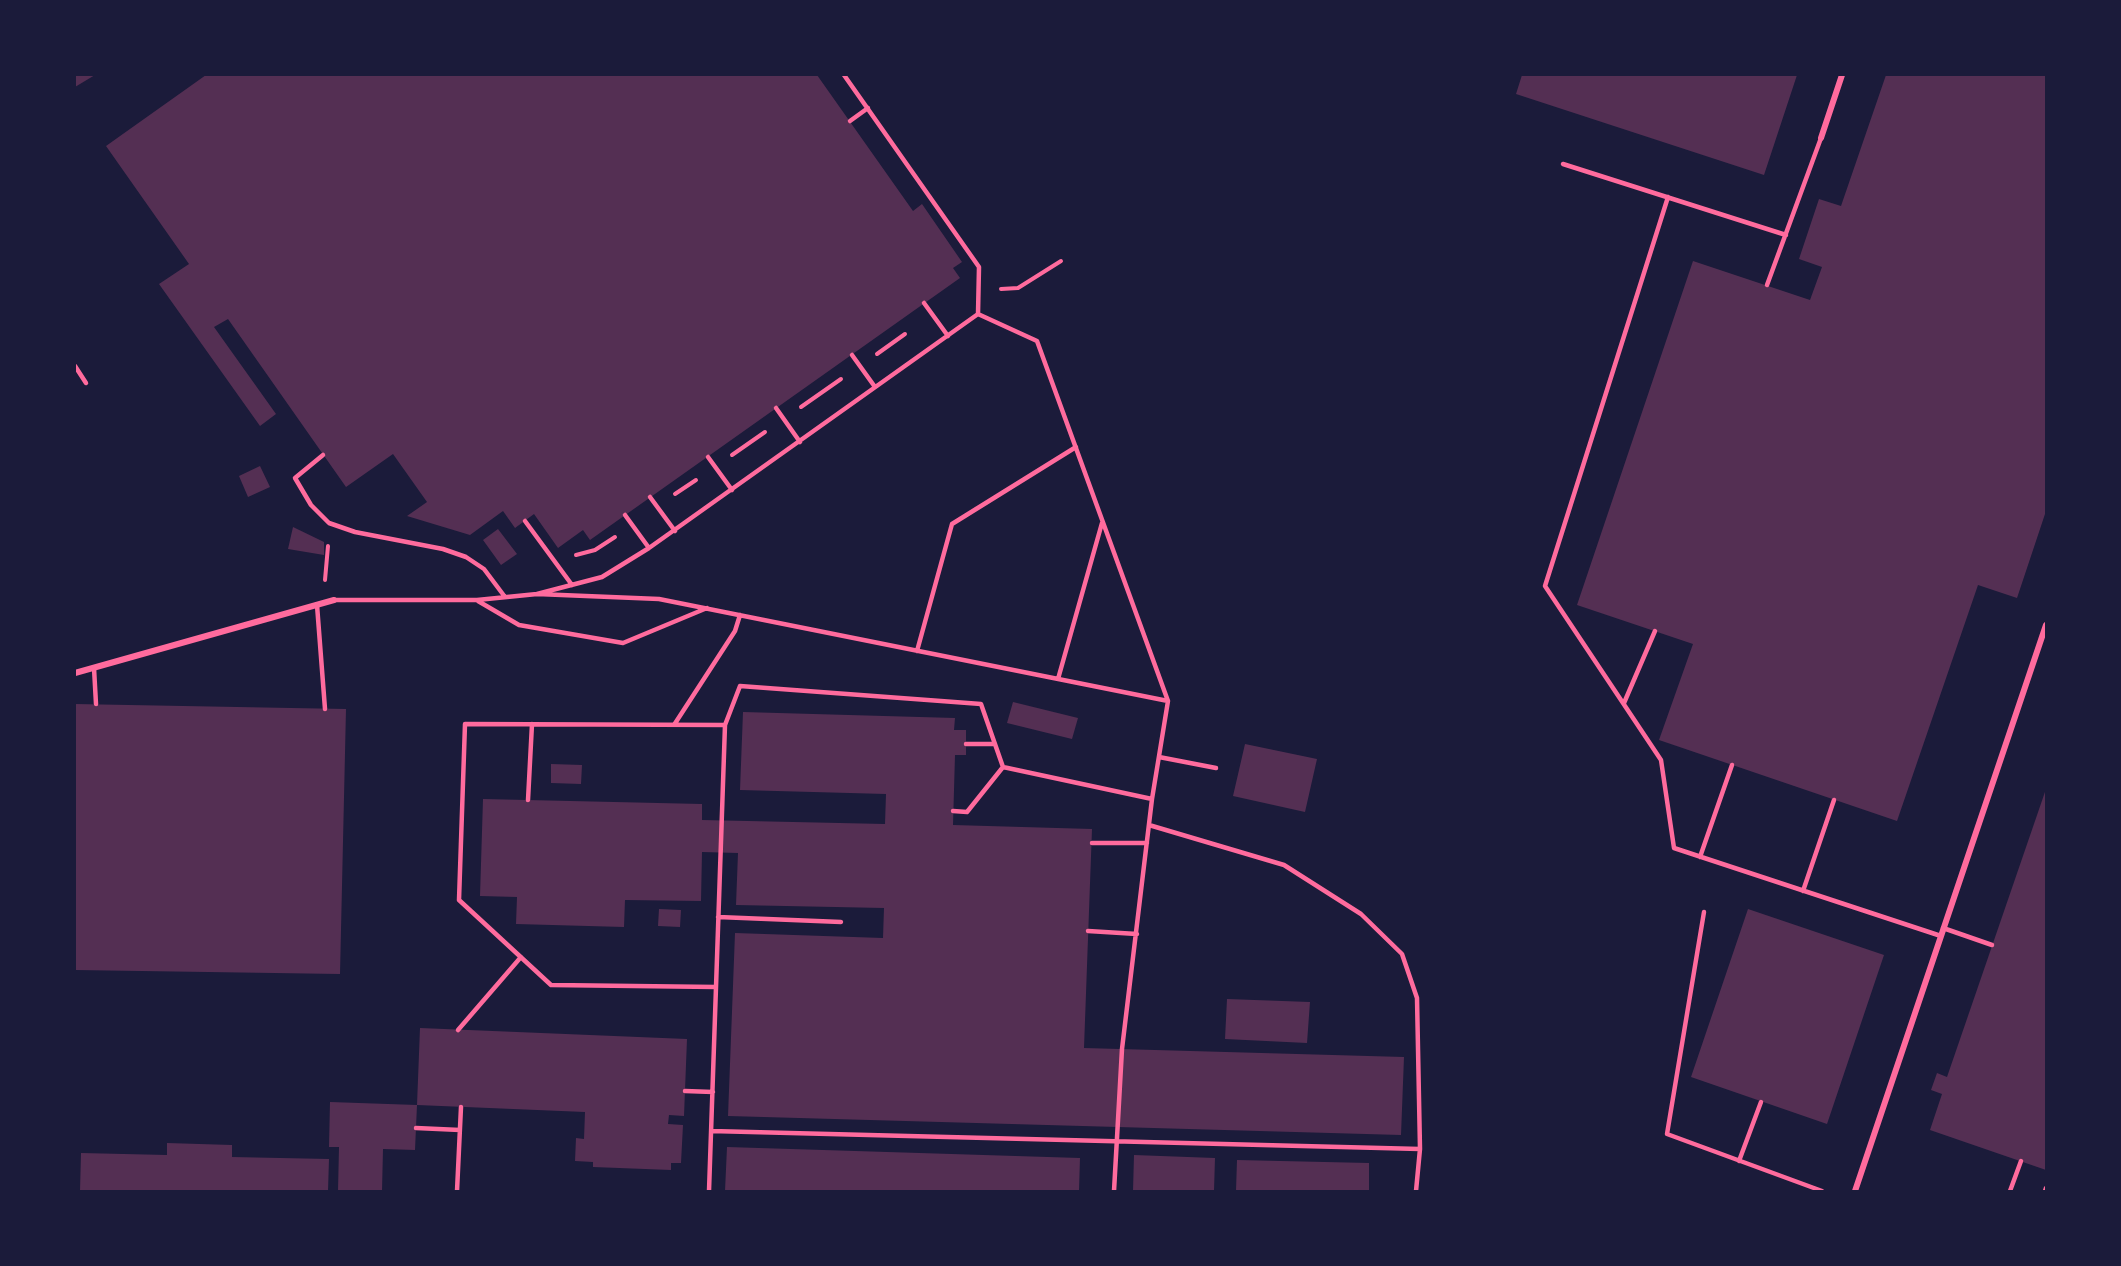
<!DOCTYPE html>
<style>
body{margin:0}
#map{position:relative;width:2121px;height:1266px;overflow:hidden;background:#1b1b3a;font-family:Karla,sans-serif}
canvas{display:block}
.frame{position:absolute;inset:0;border:76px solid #1b1b3a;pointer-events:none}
</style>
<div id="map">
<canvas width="2121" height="1266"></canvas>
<div class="frame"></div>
</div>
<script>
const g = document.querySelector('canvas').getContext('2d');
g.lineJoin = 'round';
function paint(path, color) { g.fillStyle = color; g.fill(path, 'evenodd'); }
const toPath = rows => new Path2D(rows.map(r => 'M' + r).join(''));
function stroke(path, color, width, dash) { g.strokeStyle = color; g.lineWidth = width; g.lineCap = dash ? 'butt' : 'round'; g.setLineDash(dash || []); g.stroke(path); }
const building = toPath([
 [75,75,95,75,75,87],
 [206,75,817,75,913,211,922,204,962,262,953,268,960,278,590,540,583,530,558,548,534,514,515,528,503,511,470,535,407,516,427,502,393,454,346,487,228,319,214,327,276,414,260,426,159,284,189,264,106,146],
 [1522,75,1797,75,1764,175,1516,94],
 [1886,75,2046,75,2046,511,2017,598,1978,585,1897,821,1659,740,1693,644,1577,605,1693,261,1810,300,1822,267,1799,259,1819,199,1841,206],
 [260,466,270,487,248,497,239,476],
 [293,527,324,542,324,555,288,549],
 [498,529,517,554,501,565,483,540],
 [1013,702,1078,718,1072,739,1007,723],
 [75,704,346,709,340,974,75,970],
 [743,712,955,718,954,730,966,730,966,755,955,755,953,825,1092,829,1084,1048,1404,1057,1401,1135,728,1116,735,933,883,938,884,908,736,905,738,853,702,852,701,901,625,900,624,927,516,924,517,897,480,896,483,799,702,804,702,820,885,824,886,794,740,790],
 [1245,744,1317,759,1305,812,1233,796],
 [551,764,582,765,581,784,551,783],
 [2046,789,2046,1170,1930,1130,1942,1094,1931,1090,1937,1073,1947,1077],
 [659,909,681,910,680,927,658,926],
 [1748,909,1884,955,1827,1124,1691,1077],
 [1227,999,1310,1002,1307,1043,1225,1039],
 [420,1028,687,1039,684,1116,669,1115,668,1124,683,1125,681,1163,671,1163,671,1170,593,1167,593,1162,575,1161,576,1138,584,1139,585,1112,417,1105],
 [330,1102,417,1105,415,1150,383,1149,382,1191,338,1191,339,1147,329,1147],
 [167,1143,232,1145,232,1157,329,1159,328,1191,80,1191,81,1153,167,1155],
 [727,1147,1080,1158,1079,1191,725,1191],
 [1134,1155,1215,1158,1214,1191,1133,1191],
 [1237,1160,1369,1163,1369,1191,1236,1191]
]);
const path = toPath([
 [1001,289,1018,288,1061,261],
 [877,354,905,334],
 [801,407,841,379],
 [732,455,765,432],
 [675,494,696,480],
 [576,555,595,550,615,537],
 [325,580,328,546]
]);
const service = toPath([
 [844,75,979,267,978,314],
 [850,121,868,108],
 [1563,164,1786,235],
 [1668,197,1545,586,1661,760,1674,848,1941,936],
 [1767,285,1821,138],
 [924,303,948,336],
 [852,355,875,387],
 [75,366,86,383],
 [776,408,800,442],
 [323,455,295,478,311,505,329,523,355,532,443,549,466,557,484,569,505,597],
 [708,457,732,490],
 [650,497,675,531],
 [625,515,649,548],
 [525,521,572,585],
 [334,600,477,600,537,594,659,599,1168,701,1037,341,978,314,649,548,602,577,537,594],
 [478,601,519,625,623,643,707,608],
 [317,605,325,709],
 [917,651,952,524,1076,447],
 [94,668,96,704],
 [1058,679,1102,523],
 [1624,703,1655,631],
 [674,725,735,631,740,615],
 [966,744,994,744],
 [1159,757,1216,768],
 [528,800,532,724],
 [953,811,967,812,1003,767],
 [1149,825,1284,865,1361,914,1402,954,1417,998,1420,1149,1416,1191],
 [1092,843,1147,843],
 [1700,857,1732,765],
 [1803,891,1834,800],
 [1704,912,1667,1134,1822,1191],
 [718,917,841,922],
 [1943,928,1992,945],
 [1088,931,1137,934],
 [716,987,551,985,459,900,465,724,725,725],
 [458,1030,521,957],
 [685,1091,713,1092],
 [416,1128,460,1130],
 [711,1131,1420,1149],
 [1739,1161,1761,1102],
 [457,1191,461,1107],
 [709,1191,725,725,740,686,981,704,1003,767,1152,799,1168,701],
 [1114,1191,1122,1049,1152,799],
 [2010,1191,2021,1161],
 [2045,1191,2046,1188]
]);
const minor = toPath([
 [1821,138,1842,75],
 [75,673,334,600],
 [1855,1191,2046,625]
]);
paint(building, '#542f53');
stroke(path, '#ff6b9d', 4);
stroke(service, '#ff6b9d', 4.5);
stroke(minor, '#ff6b9d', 6);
</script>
